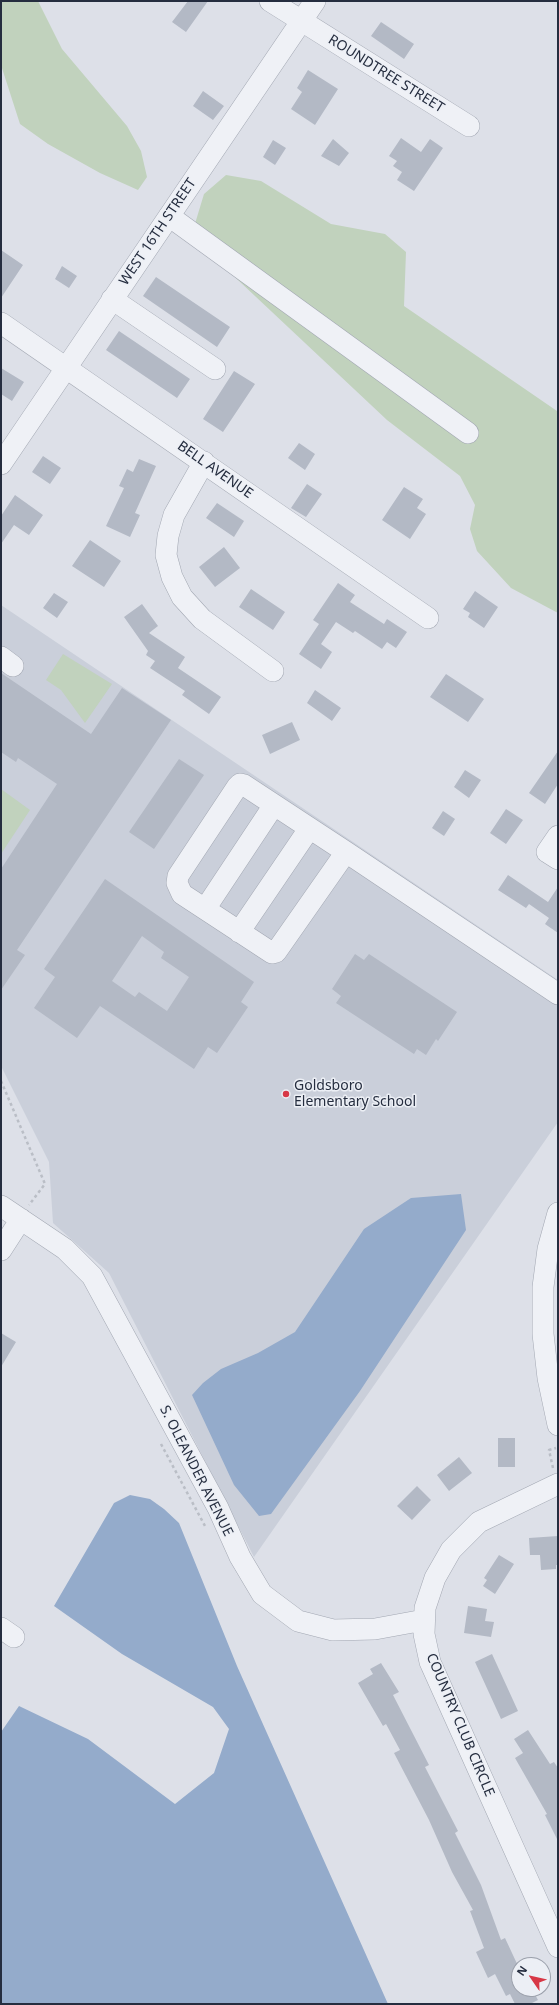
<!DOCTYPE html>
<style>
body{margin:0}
#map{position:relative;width:559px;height:2005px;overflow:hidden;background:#dde0e8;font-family:"Noto Sans",sans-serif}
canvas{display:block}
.frame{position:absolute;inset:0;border:2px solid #252d3f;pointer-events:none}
.north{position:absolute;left:511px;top:1957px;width:40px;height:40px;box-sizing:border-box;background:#eceff5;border:1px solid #9ca1ac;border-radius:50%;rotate:304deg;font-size:11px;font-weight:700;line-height:16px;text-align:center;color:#252d3f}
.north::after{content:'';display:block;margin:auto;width:14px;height:18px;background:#d73746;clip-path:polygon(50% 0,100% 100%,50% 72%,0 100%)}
</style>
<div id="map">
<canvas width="559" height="2005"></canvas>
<div class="frame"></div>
<div class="north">N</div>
</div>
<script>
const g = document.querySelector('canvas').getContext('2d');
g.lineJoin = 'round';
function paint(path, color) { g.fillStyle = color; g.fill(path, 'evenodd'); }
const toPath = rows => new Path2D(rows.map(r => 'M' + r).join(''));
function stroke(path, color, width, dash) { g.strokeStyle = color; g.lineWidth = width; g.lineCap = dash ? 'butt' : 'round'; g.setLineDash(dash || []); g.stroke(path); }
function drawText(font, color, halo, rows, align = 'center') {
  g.font = font + ' "Noto Sans",sans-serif'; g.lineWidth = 3; g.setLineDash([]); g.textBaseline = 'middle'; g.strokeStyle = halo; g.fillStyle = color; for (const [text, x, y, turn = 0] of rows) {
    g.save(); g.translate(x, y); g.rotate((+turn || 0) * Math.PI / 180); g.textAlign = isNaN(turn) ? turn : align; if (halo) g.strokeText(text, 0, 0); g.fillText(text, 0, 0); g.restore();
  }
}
const built = toPath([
 [1,605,558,980,558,1122,254,1557,109,1273,53,1223,49,1162,1,1066]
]);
const green = toPath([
 [1,1,38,1,62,49,127,126,141,151,147,177,138,190,100,173,48,144,20,124,1,65],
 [226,175,261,181,331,224,385,234,406,252,404,306,557,411,558,410,558,613,511,588,477,551,470,529,475,505,460,476,387,420,206,250,194,227,204,194],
 [63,654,112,684,85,723,61,690,46,680],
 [1,789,30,810,1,854]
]);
const water = toPath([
 [461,1194,466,1230,360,1391,271,1514,259,1516,234,1485,192,1395,203,1383,221,1369,258,1353,295,1332,364,1229,411,1198],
 [130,1495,150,1499,164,1509,179,1523,237,1666,388,2004,1,2004,1,1732,19,1706,88,1739,175,1804,214,1773,229,1729,213,1707,122,1654,54,1606,114,1503]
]);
const building = toPath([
 [188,1,208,1,186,32,172,22],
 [381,22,414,44,404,59,371,36],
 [308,70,338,89,315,125,291,109,302,92,297,88],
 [203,91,224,106,213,120,193,106],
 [401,138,421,152,430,139,443,148,414,191,397,180,402,172,393,166,397,161,389,156],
 [333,139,349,153,339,166,321,156],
 [273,140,286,148,275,165,263,157],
 [1,250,23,265,1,298],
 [62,266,77,276,69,288,55,279],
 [156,277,230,327,217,347,143,296],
 [119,331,190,379,177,398,106,350],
 [1,368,24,382,12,401,1,394],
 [234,371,255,384,223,432,203,419],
 [299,443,315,454,305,470,288,458],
 [43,456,61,468,50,484,32,472],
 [139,459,156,466,135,513,140,515,130,537,106,526,124,488,119,486,127,469,133,472],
 [307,484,322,494,306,517,291,508],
 [404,487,423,499,417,508,426,514,410,539,382,520],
 [15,495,43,515,29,535,14,525,1,544,1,516],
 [217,503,244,521,234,537,206,518],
 [90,540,121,561,104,587,72,566],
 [224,547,240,568,215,587,199,567],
 [338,583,355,595,350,602,384,624,387,619,407,632,396,648,387,642,382,649,355,631,353,633,336,622,321,644,332,652,321,669,299,654,319,624,313,620],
 [251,589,285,612,273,630,239,607],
 [475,591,498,607,484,628,468,617,470,613,463,609],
 [54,593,68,602,57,618,43,608],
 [142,604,158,626,149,633,185,657,178,668,221,697,209,714,182,695,185,691,150,668,155,661,146,655,148,651,124,617],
 [1,673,91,734,122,688,171,720,17,950,25,955,1,990,1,869,57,784,18,758,16,762,1,752],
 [446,674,484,699,468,722,430,697],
 [315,690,341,708,332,721,307,703],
 [292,722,300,740,270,754,262,735],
 [558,751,558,784,545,804,529,793],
 [179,759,204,775,154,849,129,832],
 [465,770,481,780,469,798,454,787],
 [506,809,523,820,506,844,490,833],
 [443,811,455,819,444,836,432,828],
 [508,875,548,902,558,887,558,933,545,924,549,918,529,904,526,908,498,890],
 [105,879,254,982,241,1002,248,1007,217,1053,208,1047,194,1069,100,1006,77,1038,34,1008,55,977,44,969],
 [142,936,164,952,161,958,189,977,167,1011,139,992,135,997,112,981],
 [355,954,364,960,369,954,457,1012,438,1041,436,1039,426,1055,417,1049,414,1054,336,1003,341,996,332,989],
 [1,1333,16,1342,1,1367],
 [498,1438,515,1438,515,1467,498,1467],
 [459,1457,472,1473,449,1491,437,1475],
 [417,1486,431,1500,412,1520,397,1506],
 [558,1536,558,1565,556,1565,556,1569,541,1570,540,1555,530,1555,529,1538],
 [499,1555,514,1564,495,1594,483,1586,487,1580,484,1578],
 [468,1606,487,1609,485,1621,494,1622,491,1637,464,1633],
 [492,1654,518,1711,501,1719,475,1662],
 [381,1663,399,1692,393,1695,429,1765,425,1767,458,1831,455,1833,481,1885,501,1940,505,1938,519,1968,519,1989,532,1989,538,2000,530,2004,515,2004,510,1994,506,1996,495,1974,488,1978,476,1952,484,1948,470,1911,473,1910,452,1872,429,1820,394,1753,400,1750,386,1724,383,1726,358,1683,373,1674,370,1669],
 [528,1730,550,1764,554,1762,558,1768,558,1841,545,1815,547,1814,515,1758,523,1753,514,1739]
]);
const path = toPath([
 [1,1081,45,1184,29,1205],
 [161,1444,205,1526],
 [553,1468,549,1450,556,1448]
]);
const minor = toPath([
 [270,1,469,126],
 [169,216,468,433],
 [112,299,215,369],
 [1,323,428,618],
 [204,462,174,515,168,536,166,555,172,577,182,597,202,619,273,671],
 [1,464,315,1],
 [1,657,13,666],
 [558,836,547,852,558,859],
 [346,852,276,952,272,953,182,894,177,883,178,876,237,787,240,784,244,785,346,852,558,994],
 [205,909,274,805],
 [239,932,309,829],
 [1,1206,65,1249,92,1276,218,1508,240,1557,262,1594,298,1621,333,1630,375,1629,424,1620],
 [558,1213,548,1249,543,1287,543,1334,548,1378,558,1425],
 [1,1250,21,1219],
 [558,1484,479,1522,451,1550,435,1578,425,1608,424,1634,430,1662,558,1947],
 [1,1628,14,1637]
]);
const markers = [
 [286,1094,4,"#d73746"]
];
const streetNames = [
 ["ROUNDTREE STREET",386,74,32],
 ["WEST 16TH STREET",158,232,-56],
 ["BELL AVENUE",215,470,35],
 ["S. OLEANDER AVENUE",196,1471,63],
 ["COUNTRY CLUB CIRCLE",460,1725,67]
];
const poiNames = [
 ["Goldsboro",294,1086],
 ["Elementary School",294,1102]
];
paint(built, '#cacfda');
paint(green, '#c1d2bd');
paint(water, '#94abcb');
paint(building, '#b3b9c5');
stroke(minor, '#a2a7b2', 22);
stroke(path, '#babec6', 2.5, [3, 3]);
stroke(minor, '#eff1f6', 21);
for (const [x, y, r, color] of markers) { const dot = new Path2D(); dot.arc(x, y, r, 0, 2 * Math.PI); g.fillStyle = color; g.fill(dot); stroke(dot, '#eceff5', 1.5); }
drawText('14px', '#252d3f', '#eceff5', streetNames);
drawText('14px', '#252d3f', '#eceff5', poiNames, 'left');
</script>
